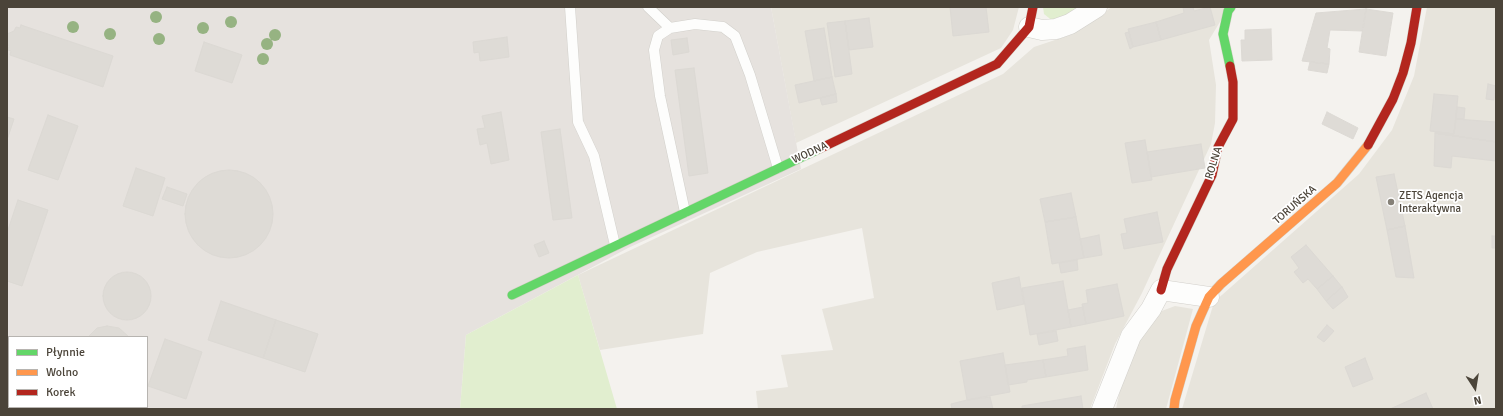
<!DOCTYPE html>
<meta charset="utf-8">
<style>
body{margin:0}
#map{position:relative;width:1503px;height:416px;overflow:hidden;background:#f4f2ee;font-family:Signika,sans-serif}
canvas{display:block}
.frame{position:absolute;inset:0;border:8px solid #4b4439;pointer-events:none}
.legend{position:absolute;left:8px;top:336px;width:140px;height:72px;box-sizing:border-box;background:#fff;border:1px solid #b7b4b0;margin:0;padding:5px 7px;list-style:none;font-size:12px;color:#4b4439}
.legend li{display:flex;align-items:center;gap:8px;height:20px}
.legend b{width:20px;border:1px solid #b7b4b0}
.north{position:absolute;left:1455px;top:368px;width:40px;height:40px;-webkit-text-stroke:3px #fff;paint-order:stroke;rotate:168deg;font-size:11px;font-weight:700;line-height:16px;text-align:center;color:#4b4439}
.north::after{content:'';display:block;margin:auto;width:14px;height:18px;background:#4b4439;clip-path:polygon(50% 0,100% 100%,50% 72%,0 100%)}
</style>
<div id="map">
<canvas width="1503" height="416"></canvas>
<div class="frame"></div>
<ul class="legend">
<li><b style="height:5px;background:#63d668"></b>Płynnie</li>
<li><b style="height:5px;background:#ff974d"></b>Wolno</li>
<li><b style="height:5px;background:#b3261e"></b>Korek</li>
</ul>
<div class="north">N</div>
</div>
<script>
const g = document.querySelector('canvas').getContext('2d');
g.lineJoin = 'round';
function paint(path, color) { g.fillStyle = color; g.fill(path, 'evenodd'); }
const toPath = rows => new Path2D(rows.map(r => 'M' + r).join(''));
function stroke(path, color, width, dash) { g.strokeStyle = color; g.lineWidth = width; g.lineCap = dash ? 'butt' : 'round'; g.setLineDash(dash || []); g.stroke(path); }
function drawText(font, color, halo, rows, align = 'center') {
  g.font = font + ' Signika,sans-serif'; g.lineWidth = 3.5; g.setLineDash([]); g.textBaseline = 'middle'; g.strokeStyle = halo; g.fillStyle = color; for (const [text, x, y, turn = 0] of rows) {
    g.save(); g.translate(x, y); g.rotate((+turn || 0) * Math.PI / 180); g.textAlign = isNaN(turn) ? turn : align; if (halo) g.strokeText(text, 0, 0); g.fillText(text, 0, 0); g.restore();
  }
}
const residential = toPath([
 [771,7,1019,7,1013,30,1001,48,796,143],
 [1112,7,1229,7,1209,40,1216,85,1215,123,1211,144,1142,293,1115,344,1090,409,758,409,756,391,788,387,781,355,833,350,822,309,874,298,862,228,757,252,710,273,703,334,600,350,578,275,1003,74,1034,47,1073,34],
 [1427,7,1496,7,1496,409,1182,409,1214,302,1359,174,1392,130,1414,76],
 [1175,306,1193,309,1166,409,1116,409,1126,361,1151,315]
]);
const industrial = toPath([
 [7,7,771,7,801,169,628,248,466,335,460,409,7,409],
 [9,337,147,337,147,407,9,407]
]);
const green = toPath([
 [1043,7,1079,7,1054,22,1044,14],
 [578,275,617,409,460,409,466,335]
]);
const building = toPath([
 [950,7,986,7,989,32,953,36,950,7],
 [1183,7,1193,7,1194,11,1210,7,1215,25,1161,40,1156,22,1184,13,1183,7],
 [1366,9,1393,13,1386,56,1359,52,1366,9],
 [1366,9,1363,31,1330,30,1327,48,1330,49,1329,64,1302,61,1316,13,1366,9],
 [869,18,873,47,849,50,845,21,869,18],
 [845,21,852,74,835,77,827,23,845,21],
 [1156,22,1161,40,1133,47,1128,29,1156,22],
 [21,25,113,56,103,87,10,55,11,51,8,50,9,46,7,43,7,34,14,31,16,27,20,28,21,25],
 [824,28,832,77,814,81,805,31,824,28],
 [1271,29,1272,60,1242,61,1241,40,1245,40,1245,30,1271,29],
 [1129,32,1133,47,1130,49,1125,33,1129,32],
 [507,37,509,57,480,61,479,52,474,53,473,42,507,37],
 [687,38,689,52,673,55,671,40,687,38],
 [204,42,242,55,232,83,195,71,204,42],
 [1310,62,1329,64,1327,73,1308,70,1310,62],
 [694,68,708,173,689,176,675,70,694,68],
 [832,77,836,94,799,103,795,85,832,77],
 [1488,84,1496,86,1494,100,1486,99,1488,84],
 [836,94,837,102,822,105,820,98,836,94],
 [1434,94,1458,96,1454,134,1430,131,1434,94],
 [1457,107,1465,108,1464,119,1456,119,1457,107],
 [501,112,509,160,491,164,487,143,480,145,477,129,485,128,482,116,501,112],
 [1327,112,1358,128,1353,139,1322,124,1327,112],
 [48,115,78,126,58,180,28,170,48,115],
 [7,117,14,119,7,140,7,117],
 [1456,119,1496,122,1496,142,1435,133,1436,132,1454,134,1456,119],
 [560,129,572,218,553,220,541,132,560,129],
 [1435,133,1496,142,1496,161,1452,156,1451,168,1434,166,1435,133],
 [1145,140,1152,180,1132,183,1125,143,1145,140],
 [1201,144,1205,168,1151,177,1147,152,1201,144],
 [136,168,165,178,153,216,123,206,136,168],
 '185 214a44 44 0 1 1 88 0a44 44 0 1 1-88 0Z',
 [1394,174,1405,226,1387,230,1376,177,1394,174],
 [167,187,187,194,183,206,162,199,167,187],
 [1071,193,1076,217,1045,222,1040,199,1071,193],
 [18,200,48,210,22,286,7,281,7,233,18,200],
 [1157,212,1163,242,1124,249,1121,234,1127,233,1124,219,1157,212],
 [1076,217,1084,258,1052,264,1045,222,1076,217],
 [1405,226,1414,278,1396,277,1387,230,1405,226],
 [1099,235,1102,255,1084,258,1080,239,1099,235],
 [1492,236,1496,236,1496,248,1492,248,1492,236],
 [544,241,549,253,539,257,534,245,544,241],
 [1306,245,1333,276,1317,289,1308,279,1303,283,1294,272,1299,268,1291,257,1306,245],
 [1077,260,1078,270,1061,273,1059,263,1077,260],
 '103 296a24 24 0 1 1 48 0a24 24 0 1 1-48 0Z',
 [1333,276,1342,287,1326,301,1317,289,1333,276],
 [1019,277,1024,304,997,310,992,283,1019,277],
 [1063,281,1071,327,1030,335,1022,288,1063,281],
 [1117,284,1124,316,1086,324,1082,304,1088,303,1086,290,1117,284],
 [1342,287,1348,297,1333,309,1326,301,1342,287],
 [221,301,276,320,263,358,208,340,221,301],
 [1083,307,1086,324,1071,327,1068,310,1083,307],
 [276,320,318,334,305,372,263,358,276,320],
 [1327,325,1334,331,1324,342,1317,337,1327,325],
 [107,326,119,328,129,337,88,337,97,328,107,326],
 [1056,331,1058,341,1039,345,1037,334,1056,331],
 [165,339,202,352,186,399,148,386,165,339],
 [1085,346,1088,370,1046,377,1043,360,1068,356,1067,349,1085,346],
 [1003,353,1010,392,967,400,960,361,1003,353],
 [1365,358,1373,379,1353,387,1345,367,1365,358],
 [1043,360,1046,377,1027,380,1027,382,1008,385,1005,365,1043,360],
 [1426,393,1433,409,1390,409,1426,393],
 [1081,396,1083,409,1022,409,1022,406,1081,396],
 [990,397,993,409,952,409,951,404,967,400,990,397]
]);
const lane = toPath([
 [570,7,578,122,594,156,615,245],
 [648,7,670,28],
 [685,212,660,96,654,50,658,36,670,28,695,24,723,27,735,36,750,75,778,168]
]);
const street = toPath([
 [1029,27,1042,30,1056,29,1070,24,1097,7],
 [1102,409,1131,336,1151,309,1161,290,1209,297]
]);
const fast = toPath([
 [1230,66,1223,34,1228,11,1231,7],
 [512,295,819,149]
]);
const slow = toPath([
 [1174,409,1175,400,1196,326,1209,297,1221,284,1337,183,1368,145]
]);
const jam = toPath([
 [1368,145,1393,99,1403,73,1411,43,1417,7],
 [819,149,997,64,1029,27,1033,7],
 [1161,290,1167,269,1212,175,1218,147,1233,119,1233,82,1230,66]
]);
const trees = [
 [156,17],
 [231,22],
 [73,27],
 [203,28],
 [110,34],
 [275,35],
 [159,39],
 [267,44],
 [263,59]
];
const markers = [
 [1391,202,4,"#868178"]
];
const streetNames = [
 ["WODNA",810,153,-25],
 ["ROLNA",1214,163,-73],
 ["TORUŃSKA",1295,205,-41]
];
const poiNames = [
 ["ZETS Agencja",1399,196],
 ["Interaktywna",1399,209]
];
paint(residential, '#e7e4dc');
paint(industrial, '#e6e2de');
paint(green, '#e1eecf');
paint(building, '#dedbd6');
stroke(building, '#dcd9d4', 1);
stroke(lane, '#d2d0cb', 11);
stroke(street, '#d2d0cb', 21);
stroke(fast, '#d3cfc5', 10);
stroke(slow, '#d3cfc5', 10);
stroke(jam, '#d3cfc5', 10);
stroke(lane, '#fdfdfc', 10);
stroke(street, '#fdfdfc', 20);
stroke(fast, '#63d668', 9);
stroke(slow, '#ff974d', 9);
stroke(jam, '#b3261e', 9);
g.fillStyle = '#96b382';
for (const [x, y] of trees) { g.beginPath(); g.arc(x, y, 6, 0, 2 * Math.PI); g.fill(); }
for (const [x, y, r, color] of markers) { const dot = new Path2D(); dot.arc(x, y, r, 0, 2 * Math.PI); g.fillStyle = color; g.fill(dot); stroke(dot, '#fff', 1.5); }
drawText('11px', '#4b4439', '#fff', streetNames);
drawText('11px', '#4b4439', '#fff', poiNames, 'left');
</script>
